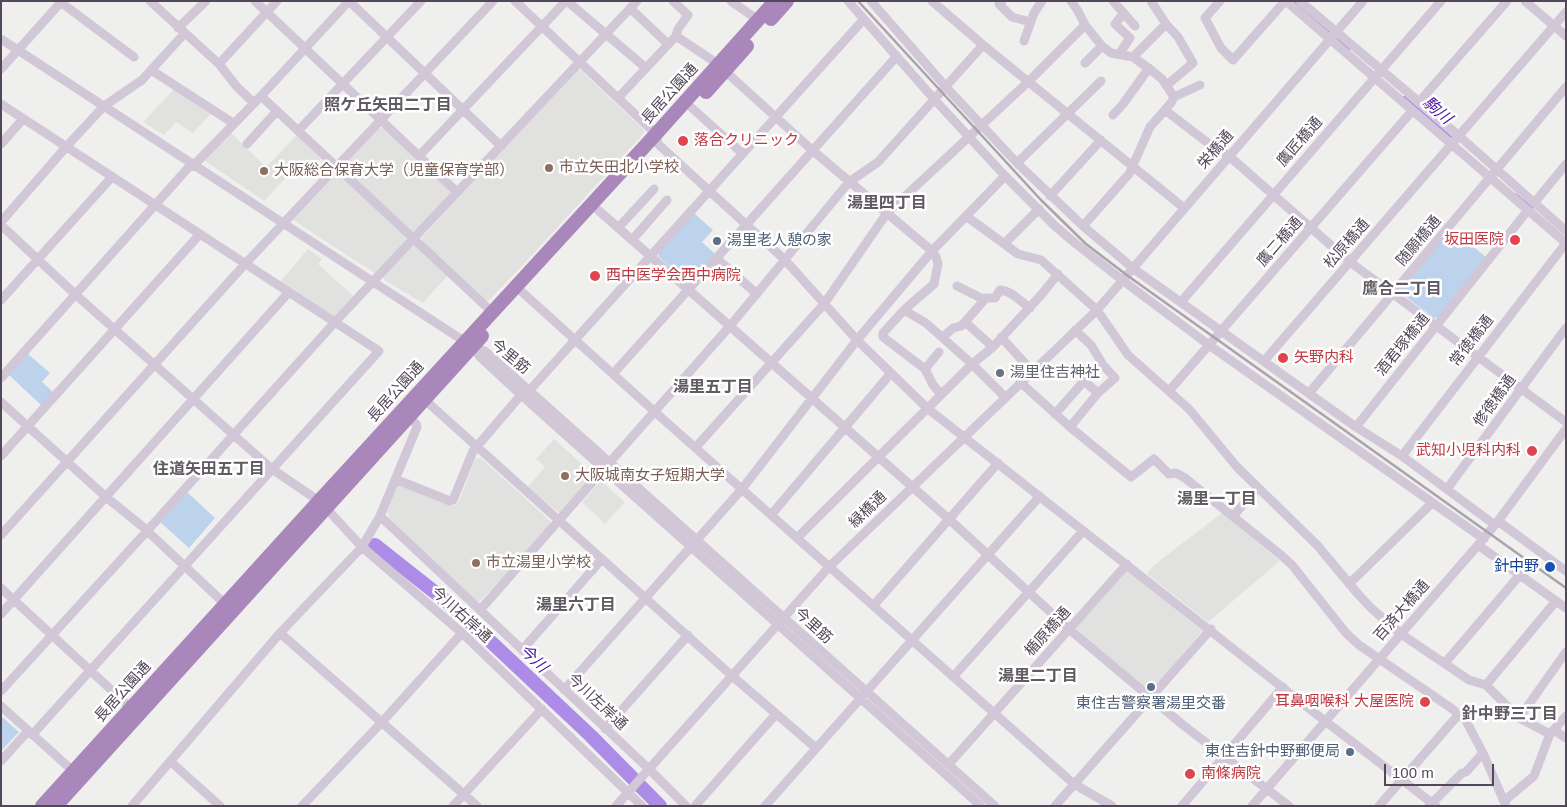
<!DOCTYPE html>
<html>
<head>
<meta charset="utf-8">
<style>
	body { margin:0 }
	#map { position:relative; width:1567px; height:807px; overflow:hidden; background:#eff0ed; font-family:Helvetica,sans-serif }
	canvas { display:block }
	.frame { position:absolute; inset:0; border:2px solid #53475a; pointer-events:none }
	.scale { position:absolute; left:1384px; top:764px; width:110px; height:22px; box-sizing:border-box; border:2px solid #53475a; border-top:0; padding-left:6px; font-size:15px; line-height:18px; white-space:nowrap; color:#53475a; -webkit-text-stroke:4px #fff; paint-order:stroke }
</style>
</head>
<body>
<div id="map">
<canvas width="1567" height="807"></canvas>
<div class="frame"></div>
<div class="scale">100 m</div>
</div>
<script>
const ctx = document.querySelector('canvas').getContext('2d');
ctx.lineJoin = 'round';
function fill(path, color) { ctx.fillStyle = color; ctx.fill(path, 'evenodd'); }
const toPath = rows => new Path2D(rows.map(r => 'M' + r).join(''));
function strokePath(path, color, width, dash) { ctx.strokeStyle = color; ctx.lineWidth = width; ctx.lineCap = dash ? 'butt' : 'round'; ctx.setLineDash(dash || []); ctx.stroke(path); }
function write(font, color, halo, rows, align = 'center') {
  ctx.font = font + ' Helvetica,"Noto Sans JP",sans-serif'; ctx.lineWidth = 5; ctx.setLineDash([]); ctx.textBaseline = 'middle'; ctx.strokeStyle = halo; ctx.fillStyle = color; for (const [text, x, y, turn = 0] of rows) {
    ctx.save(); ctx.translate(x, y); ctx.rotate((+turn || 0) * Math.PI / 180); ctx.textAlign = isNaN(turn) ? turn : align; if (halo) ctx.strokeText(text, 0, 0); ctx.fillText(text, 0, 0); ctx.restore();
  }
}
fill(toPath([
	[577,69,579,69,644,130,644,133,521,267,488,301,484,300,422,241,422,237],
	[174,89,212,112,193,133,176,122,164,135,143,122],
	[379,128,384,128,451,191,451,194,415,233,412,233,345,170,344,165],
	[230,132,266,167,297,135,322,158,306,174,296,167,264,201,204,160],
	[336,174,339,174,406,238,407,241,376,274,293,220],
	[412,245,415,245,447,276,423,303,384,280,383,276],
	[308,249,322,259,318,264,353,296,333,318,280,282],
	[554,439,592,473,593,479,562,513,558,512,528,487,545,467,536,459],
	[481,458,550,521,551,526,480,601,475,602,390,519,387,510,396,487,402,485,454,506,459,501,475,459],
	[602,482,625,502,605,524,582,502,599,483],
	[1222,513,1280,561,1208,622,1147,574,1154,565],
	[1126,571,1129,571,1202,631,1157,684,1152,680,1145,688,1077,629,1077,623]
]), '#e1e1df');
fill(toPath([
	[694,213,713,230,702,242,715,254,691,281,686,281,659,257,658,253],
	[1449,231,1454,231,1486,257,1438,317,1434,318,1402,294,1401,288,1422,265],
	[28,354,50,373,42,382,54,393,42,406,9,375],
	[187,492,215,518,189,548,160,522],
	[1,716,19,732,2,750,1,749]
]), '#bdd3ec');
strokePath(toPath([
	[1293,1,1349,49],
	[1404,97,1453,139],
	[1515,194,1532,208]
]), '#ad8ce7', 2.5);
strokePath(toPath([
	[375,545,456,609,591,736,660,806]
]), '#ad8ce7', 14);
strokePath(toPath([
	[59,1,134,57],
	[150,1,219,64,237,87,253,102],
	[255,1,457,192],
	[349,1,501,146],
	[515,1,656,134,658,144,785,260,857,340,927,408,1325,721,1436,806],
	[567,1,646,68],
	[673,1,688,15,678,29,676,36],
	[731,1,758,20],
	[848,1,934,99,1005,176,1055,226,1075,243,1122,280,1209,345,1484,539],
	[871,1,946,87,1017,163,1083,226,1134,269,1356,427,1402,456,1495,525],
	[932,1,983,45,1184,208],
	[1002,1,999,4,1012,17,1030,22],
	[1071,1,1078,11,1085,25,1102,46,1111,53,1133,57,1151,70,1162,79,1174,97],
	[1113,1,1135,26],
	[1151,1,1166,24,1178,37,1193,63,1167,85],
	[1220,1,1205,18,1221,48,1233,60,1285,1],
	[1286,1,1566,243],
	[1300,1,1458,135,1566,231],
	[1525,1,1566,36],
	[630,8,668,44],
	[178,28,206,1],
	[1,39,473,347,485,351,995,806],
	[1024,41,1034,13,1042,1],
	[1119,54,1130,38,1115,24,1123,14],
	[1133,57,1166,24],
	[1085,63,1102,46],
	[219,64,277,1],
	[1,69,62,1],
	[151,70,233,123],
	[725,71,812,150,932,251,936,257,938,264,934,284,904,310,883,333,883,337,925,369,933,385,941,394],
	[261,96,492,312],
	[618,98,676,36,718,64],
	[1419,102,1507,1],
	[1,104,379,351,32,735],
	[692,108,743,154],
	[1165,110,1204,140,1229,156,1350,262,1566,422],
	[1113,115,1123,104,1149,68],
	[298,131,421,1],
	[1,144,23,119],
	[247,144,277,111],
	[419,156,566,1],
	[1017,163,1101,81],
	[1050,196,1101,140],
	[1535,202,1566,164],
	[598,210,950,520,1069,629,1183,725,1289,806],
	[966,216,1018,254,1041,260,1097,310,1128,355,1189,409,1237,467,1317,545,1358,594,1371,608,1401,634,1469,680,1486,685,1519,718,1550,734],
	[1,222,66,147,104,106,142,80,184,34],
	[1,225,76,295,272,469,319,501],
	[1083,226,1129,174,1150,127,1171,103,1174,97,1200,85],
	[618,228,654,189],
	[632,240,667,200],
	[1004,244,1039,209],
	[716,258,757,294],
	[957,286,981,298,995,298,1000,290,1005,291,1012,294,1030,308],
	[522,292,655,412,1074,784,1112,806],
	[1,300,112,177],
	[1181,302,1441,1],
	[965,322,993,347,1041,295,1058,274],
	[943,337,953,328,961,326,965,322,986,298],
	[1001,337,1032,371],
	[473,347,480,357,521,395,981,806],
	[993,347,972,364,1005,397],
	[1264,361,1566,12],
	[925,369,939,352],
	[613,374,897,56],
	[1,378,188,168,194,165,261,96,349,1],
	[1020,382,1070,427,1131,477,1154,459,1169,474,1176,473,1185,478,1281,555,1292,565,1346,633,1359,645,1451,708,1465,719,1483,753,1506,806],
	[529,391,864,19],
	[1169,391,1412,111],
	[1310,392,1566,87],
	[425,400,731,675,816,748],
	[1,402,106,497,143,527,225,604],
	[1055,414,1084,381,1098,393],
	[1070,427,1098,393,1115,378,1103,365,1091,345,1075,330],
	[1356,427,1528,210],
	[696,447,824,304,887,213,1028,82,1085,25],
	[1,456,200,234],
	[1402,456,1566,243],
	[610,462,730,326,849,182,878,162,983,45],
	[395,479,450,501,453,500,473,451,521,395],
	[1447,489,1566,328],
	[326,508,362,547,462,633,642,806],
	[771,515,891,373],
	[380,516,649,769,686,806],
	[1233,516,1258,488],
	[1498,521,1566,571],
	[1,535,245,264,493,1],
	[797,538,972,364,926,323,904,310],
	[1478,545,1566,608],
	[1349,584,1432,503],
	[1,588,133,710],
	[874,605,998,463],
	[480,610,603,470],
	[1,614,289,292],
	[280,633,477,806],
	[522,650,602,559],
	[1445,663,1519,576],
	[953,677,1083,531],
	[1486,685,1556,601],
	[564,690,742,489,857,340,932,251,1005,176],
	[1,691,147,531,335,322,637,1],
	[1,706,73,771],
	[1519,718,1566,652],
	[605,729,688,635],
	[1555,731,1566,738],
	[1,761,28,731],
	[170,761,220,806],
	[949,764,1127,564],
	[1504,801,1534,776,1550,734,1566,716],
	[132,806,280,633,362,547,380,516,417,427,416,424,409,417],
	[302,806,382,722,462,633],
	[453,806,542,709],
	[616,806,829,567,1097,310,1363,1],
	[695,806,776,714],
	[765,806,1040,496],
	[1055,806,1211,629],
	[1182,806,1283,687],
	[1252,806,1478,545,1498,521,1566,429],
	[1379,806,1459,714],
	[1429,806,1462,773,1466,772,1483,753]
]), '#d1c7d7', 9);
strokePath(toPath([
	[771,19,787,1],
	[706,92,747,46],
	[42,806,319,501,656,134,775,1],
	[56,806,482,336]
]), '#a987ba', 14);
strokePath(toPath([
	[858,1,1041,200,1086,244,1128,276,1566,588]
]), '#aaa3ac', 2.5);
for (const [x, y, r, color] of [
	[683,141,6,"#e0444e"],
	[549,168,5,"#8d6e63"],
	[264,171,5,"#8d6e63"],
	[1515,240,6,"#e0444e"],
	[717,241,5,"#5c6f8a"],
	[595,276,6,"#e0444e"],
	[1283,358,6,"#e0444e"],
	[1000,373,5,"#6b7280"],
	[1532,451,6,"#e0444e"],
	[565,476,5,"#8d6e63"],
	[476,563,5,"#8d6e63"],
	[1550,567,6,"#1a4fb4"],
	[1151,687,5,"#5c6f8a"],
	[1425,702,6,"#e0444e"],
	[1350,752,5,"#5c6f8a"],
	[1190,774,6,"#e0444e"]
]) { const dot = new Path2D(); dot.arc(x, y, r, 0, 2 * Math.PI); ctx.fillStyle = color; ctx.fill(dot); strokePath(dot, '#fff', 2); }
write('15px', '#53475a', '#fff', [
	["長居公園通",670,94,-48],
	["鷹匠橋通",1300,142,-49],
	["栄橋通",1216,150,-49],
	["随願橋通",1419,241,-50],
	["鷹二橋通",1280,242,-49],
	["松原橋通",1347,244,-49],
	["常徳橋通",1472,341,-52],
	["酒君塚橋通",1403,345,-51],
	["今里筋",510,357,39],
	["長居公園通",396,392,-48],
	["修徳橋通",1495,401,-54],
	["緑橋通",868,510,-44],
	["百済大橋通",1402,611,-49],
	["今川右岸通",461,615,42],
	["今里筋",813,626,42],
	["楯原橋通",1048,632,-48],
	["長居公園通",123,692,-48],
	["今川左岸通",597,702,43]
]);
write('15px', '#be3a42', '#fff', [
	["落合クリニック",694,141],
	["坂田医院",1504,240,"right"],
	["西中医学会西中病院",606,276],
	["矢野内科",1294,358],
	["武知小児科内科",1521,451,"right"],
	["耳鼻咽喉科 大屋医院",1414,702,"right"],
	["南條病院",1201,774]
], 'left');
write('15px', '#785e54', '#fff', [
	["市立矢田北小学校",559,168],
	["大阪総合保育大学（児童保育学部）",274,171],
	["大阪城南女子短期大学",575,476],
	["市立湯里小学校",486,563]
], 'left');
write('15px', '#4e5e75', '#fff', [
	["湯里老人憩の家",727,241],
	["東住吉警察署湯里交番",1151,704,"center"],
	["東住吉針中野郵便局",1340,752,"right"]
], 'left');
write('15px', '#5b616d', '#fff', [
	["湯里住吉神社",1010,373]
], 'left');
write('15px', '#164399', '#fff', [
	["針中野",1539,567]
], 'right');
write('bold 16px', '#605a62', '#fff', [
	["照ケ丘矢田二丁目",388,106],
	["湯里四丁目",887,204],
	["鷹合二丁目",1402,290],
	["湯里五丁目",713,388],
	["住道矢田五丁目",209,470],
	["湯里一丁目",1217,500],
	["湯里六丁目",576,606],
	["湯里二丁目",1038,677],
	["針中野三丁目",1510,715]
]);
write('italic 16px', '#4713a0', '#fff', [
	["駒川",1437,111,41],
	["今川",533,659,44]
]);
</script>
</body>
</html>
